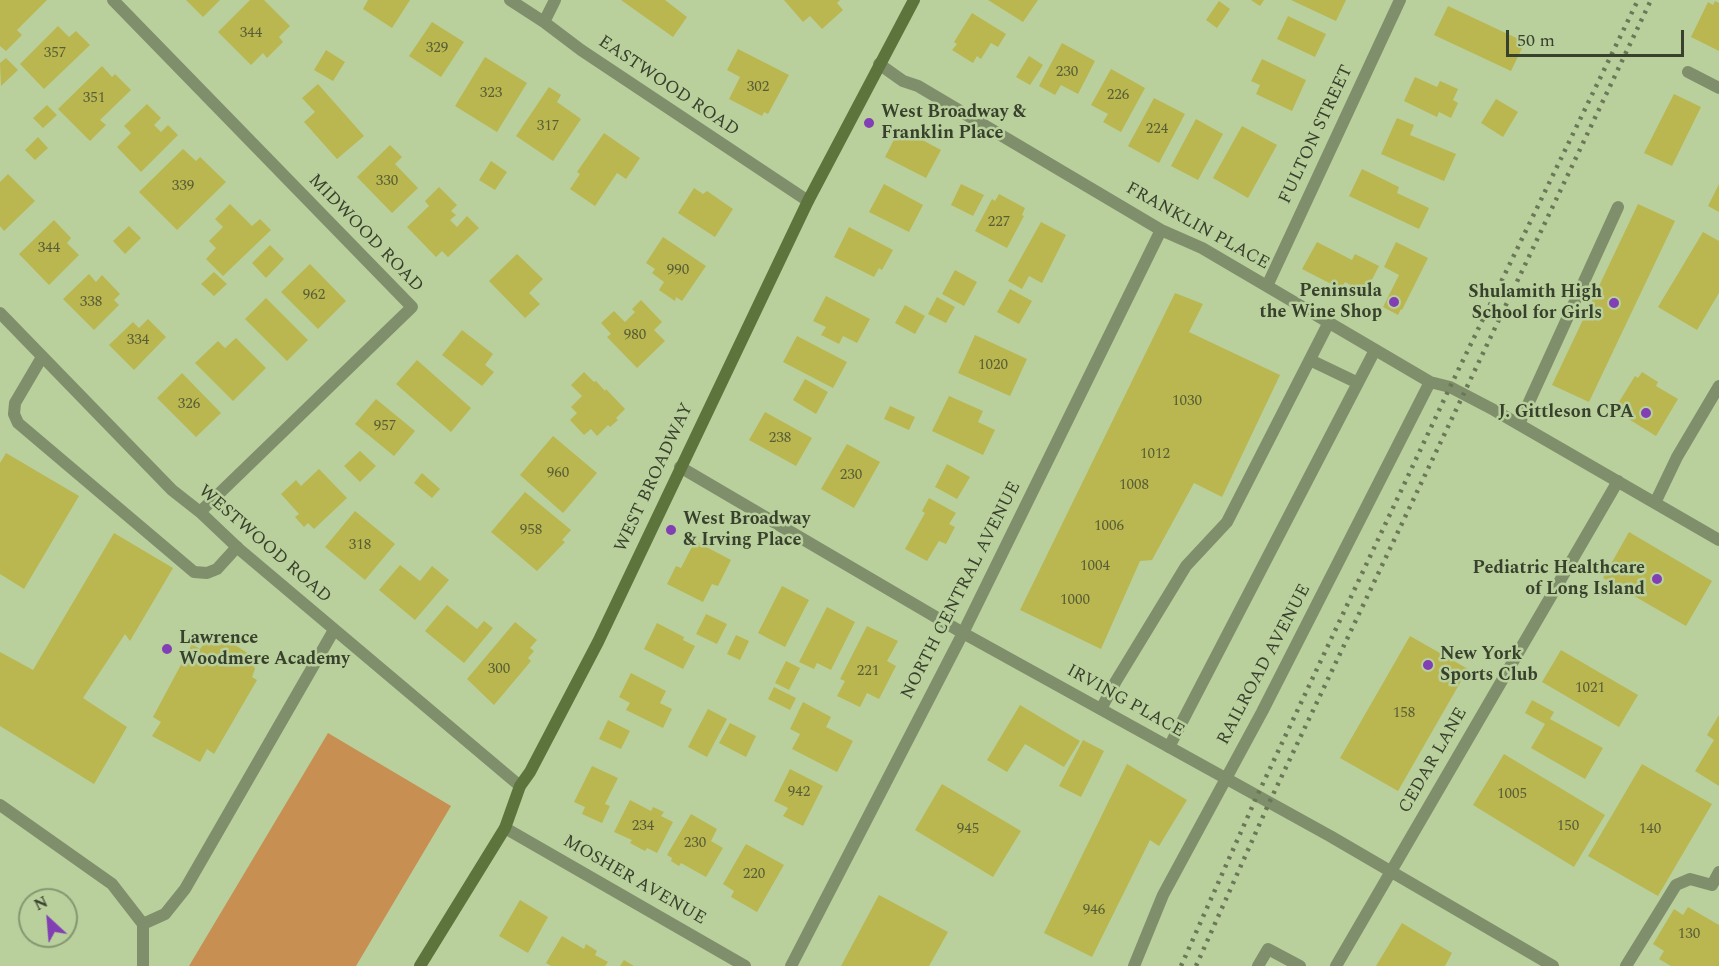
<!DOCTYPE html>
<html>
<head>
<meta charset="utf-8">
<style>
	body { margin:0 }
	#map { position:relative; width:1719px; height:966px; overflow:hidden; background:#b9d09d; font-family:Spectral,serif }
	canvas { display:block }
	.north { position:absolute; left:18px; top:888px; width:60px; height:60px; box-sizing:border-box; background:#b9d09d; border:2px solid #859770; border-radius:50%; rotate:334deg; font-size:16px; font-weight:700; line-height:24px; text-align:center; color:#38412c }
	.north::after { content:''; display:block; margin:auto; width:21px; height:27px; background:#813fb3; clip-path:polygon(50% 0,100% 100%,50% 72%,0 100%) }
	.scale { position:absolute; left:1506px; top:30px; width:178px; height:27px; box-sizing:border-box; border:3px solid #38412c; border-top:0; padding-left:8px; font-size:18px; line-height:21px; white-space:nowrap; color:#38412c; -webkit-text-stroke:4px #b9d09d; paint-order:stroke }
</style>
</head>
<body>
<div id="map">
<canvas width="1719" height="966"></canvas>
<div class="north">N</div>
<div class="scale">50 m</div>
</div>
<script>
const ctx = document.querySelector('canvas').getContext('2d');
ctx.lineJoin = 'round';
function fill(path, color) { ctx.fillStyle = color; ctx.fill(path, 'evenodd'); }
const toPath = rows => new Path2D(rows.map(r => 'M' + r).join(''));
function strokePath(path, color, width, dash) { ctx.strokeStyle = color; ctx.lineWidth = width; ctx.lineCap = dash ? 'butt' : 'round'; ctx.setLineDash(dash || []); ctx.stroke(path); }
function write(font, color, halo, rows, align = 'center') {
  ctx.font = font + ' Spectral,serif'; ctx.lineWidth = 5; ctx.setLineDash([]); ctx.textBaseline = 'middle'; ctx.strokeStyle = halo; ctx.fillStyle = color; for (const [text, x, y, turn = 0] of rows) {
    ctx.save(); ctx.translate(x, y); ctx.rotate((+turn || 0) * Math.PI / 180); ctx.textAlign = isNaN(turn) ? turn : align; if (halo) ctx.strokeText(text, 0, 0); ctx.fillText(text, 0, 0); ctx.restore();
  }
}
fill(toPath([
	[328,733,451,806,356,966,189,966]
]), '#c78f51');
fill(toPath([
	[0,0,47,0,17,30,22,35,6,51,0,46],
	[186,0,220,0,203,17],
	[250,0,264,0,290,26,279,37,283,42,267,58,263,53,251,65,218,32],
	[368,0,410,0,392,28,363,9],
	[621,0,665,0,687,17,673,37],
	[784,0,840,0,837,3,843,10,822,29,810,16,803,22],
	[988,0,1038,0,1023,22],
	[1251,0,1264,0,1260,6],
	[1291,0,1346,0,1336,21],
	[1219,1,1230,9,1217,28,1206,20],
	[1715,1,1719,3,1719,51,1691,37,1708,2,1713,5],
	[1448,6,1525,42,1511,71,1434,35],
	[972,13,1006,34,998,47,991,43,981,59,977,56,973,63,952,50,957,44,954,42],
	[1288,16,1326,34,1315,57,1277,39],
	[432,22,464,42,441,77,409,56],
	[58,26,69,37,76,31,90,45,44,89,20,64],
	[1062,43,1095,61,1078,94,1061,85,1055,95,1039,86],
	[738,49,789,75,768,114,764,112,762,116,729,99,740,77,727,70],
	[326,50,345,62,333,81,314,70],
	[1029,56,1043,65,1030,85,1016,77],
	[485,57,527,83,497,132,455,106],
	[6,58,18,70,1,86,0,63],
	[1262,59,1306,80,1292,111,1256,94,1260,85,1251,81],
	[102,66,112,77,115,74,131,90,100,120,106,125,90,141,58,109],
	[1111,69,1145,88,1121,132,1103,122,1108,114,1091,105],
	[1415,77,1437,87,1440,81,1458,89,1453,100,1458,103,1451,118,1439,112,1437,117,1404,101],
	[318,84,364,136,337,159,304,122,315,112,302,98],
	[549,87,561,95,557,102,581,119,553,161,516,136],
	[1674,94,1701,107,1672,166,1644,153],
	[1154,98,1185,114,1159,163,1128,146],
	[1496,99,1518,112,1503,137,1481,123],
	[147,104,161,118,154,125,161,132,168,125,178,135,141,172,117,147,131,133,124,126],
	[47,105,57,115,43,128,33,118],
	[1397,118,1414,125,1410,135,1456,154,1444,181,1381,154],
	[1196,119,1223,134,1198,180,1171,166],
	[1242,126,1277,145,1248,198,1213,178],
	[900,128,941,150,926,178,885,157],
	[604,133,640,158,626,179,617,173,595,206,570,189,580,174,577,172],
	[38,137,48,148,35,160,25,150],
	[390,145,402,157,395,164,418,188,392,213,357,177],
	[183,149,196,161,200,157,226,182,177,230,139,192],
	[491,161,507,172,495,190,479,180],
	[1362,169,1399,187,1397,193,1429,208,1419,229,1349,196],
	[8,174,35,201,4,231,0,226,0,182],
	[884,184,923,205,909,232,869,212],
	[961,184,984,195,973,216,951,205],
	[1719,184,1719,212,1708,206],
	[439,187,457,205,451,211,456,215,450,220,457,227,467,216,479,228,448,257,442,251,436,257,407,227,429,206,425,201],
	[694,188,703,194,707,191,733,209,715,237,678,213],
	[999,194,1025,208,1022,215,1024,216,1007,248,975,231,992,199,995,201],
	[230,204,252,226,260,219,271,230,223,276,206,259,216,248,209,241,223,227,215,219],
	[1638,204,1675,221,1589,402,1552,385],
	[54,220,71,238,67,243,79,255,49,285,19,254],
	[1041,222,1066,235,1042,283,1029,276,1022,289,1008,281],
	[129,226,141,238,125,254,113,241],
	[849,227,893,250,882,270,879,268,874,277,834,257],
	[1703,232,1719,241,1719,293,1697,330,1658,307],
	[663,237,706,266,682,301,676,297,675,301,659,290,664,282,652,273,655,269,646,263],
	[1317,242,1352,260,1355,254,1379,266,1365,293,1345,282,1341,289,1302,269],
	[1396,242,1428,258,1402,310,1401,309,1398,315,1383,307,1399,275,1384,267],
	[270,245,284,259,266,278,252,263],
	[517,254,543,279,529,293,540,304,525,318,489,281],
	[310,264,346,301,318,329,281,292],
	[955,270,977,282,964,306,942,294],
	[214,272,227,284,214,296,201,284],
	[89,274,96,282,102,275,120,294,114,300,119,305,94,330,63,299],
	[1010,289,1032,301,1019,324,997,312],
	[1175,293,1203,304,1189,332,1280,375,1222,497,1194,483,1152,560,1140,561,1101,649,1020,610],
	[826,296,870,319,857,343,843,336,839,344,821,335,826,327,813,321],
	[937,297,955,307,946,323,928,314],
	[266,298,308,340,287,361,245,319],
	[641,300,662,322,654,330,665,341,637,368,607,337,611,334,601,323,614,311,625,322,635,312,632,309],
	[905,305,925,316,915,334,895,323],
	[148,319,166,337,134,370,109,345,133,322,139,328],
	[462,330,493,354,485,365,494,372,482,386,442,355],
	[975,335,1027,359,1010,396,958,373],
	[797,336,847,362,833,388,783,362],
	[236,338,266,368,233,401,195,363,218,341,225,348],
	[417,360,471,408,451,432,396,384],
	[584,372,594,382,596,381,605,391,606,389,625,409,616,418,618,420,610,427,608,425,597,436,591,429,584,435,570,420,577,413,571,407,582,396,571,385],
	[1642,372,1658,382,1656,386,1678,399,1656,436,1614,410,1635,376,1638,378],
	[182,373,221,413,196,437,157,398],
	[805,379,828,392,816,414,793,400],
	[949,396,983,411,978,422,995,430,983,455,932,431],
	[376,399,415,431,394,456,355,424],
	[890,406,915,417,909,430,884,419],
	[765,412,812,438,796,466,749,440],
	[553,436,597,473,563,513,520,475],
	[847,444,880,462,854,508,821,489],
	[360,451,376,466,360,482,344,466],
	[6,453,79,496,24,589,0,574,0,463],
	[947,464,970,477,957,499,935,487],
	[319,469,347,498,314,529,308,523,304,527,295,517,299,514,281,494,296,480,301,486],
	[422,473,440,489,432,498,414,483],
	[525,492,571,530,562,540,565,542,537,571,491,532],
	[929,498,956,513,949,524,955,527,946,544,939,541,927,561,905,549,925,513,922,511],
	[355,511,395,544,365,580,325,547],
	[1629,532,1712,581,1686,626,1603,578],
	[114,533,173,568,130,641,125,634,83,698,127,727,94,784,0,726,0,652,33,670],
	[695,541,731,560,718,586,712,584,703,602,667,584,676,566,681,568],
	[400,565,420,581,432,566,449,580,415,620,379,590],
	[782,586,809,600,785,647,758,633],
	[447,605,477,629,484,621,493,628,464,663,425,631],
	[827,607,855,622,831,670,817,663,814,669,799,662],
	[706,614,727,624,717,644,696,634],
	[515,622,537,640,530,648,534,651,528,658,531,661,494,705,467,679],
	[657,623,684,637,683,640,695,646,683,669,644,649],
	[867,626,898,641,887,661,896,666,879,699,867,693,860,707,837,696,845,681,840,679],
	[218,634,249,654,255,669,252,677,257,680,214,754,207,749,200,762,152,736,161,722,153,717,192,644,200,649,207,640],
	[736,635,749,641,740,660,727,654],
	[1410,636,1468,669,1398,791,1340,758],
	[1561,650,1638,695,1619,727,1542,682],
	[786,661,800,668,789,690,775,683],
	[631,673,666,691,660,703,672,709,663,728,626,710,630,703,619,697],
	[774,687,796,698,790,710,768,699],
	[1532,700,1554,712,1550,719,1603,748,1585,779,1531,748,1545,724,1525,713],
	[803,702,831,717,826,727,853,741,837,772,792,749,800,734,790,729],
	[1020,705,1080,741,1064,767,1025,744,1007,772,987,760],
	[708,709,727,719,707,757,688,747],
	[1719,715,1719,786,1695,771,1714,740,1707,735],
	[608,720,630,731,621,749,599,739],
	[730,723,756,736,746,757,719,743],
	[1083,740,1104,751,1081,797,1059,786],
	[1504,754,1605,815,1574,867,1473,805],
	[1127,764,1187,800,1159,846,1150,840,1092,957,1044,933],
	[1642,764,1712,804,1658,896,1588,856],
	[592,766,618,778,605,804,610,806,602,823,582,814,585,807,574,802],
	[790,769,823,786,803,826,783,816,788,808,774,801],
	[942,784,1021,831,993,877,915,830],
	[630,800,651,811,653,807,664,812,661,816,673,822,657,853,647,848,645,851,630,843,632,840,614,832],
	[691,814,717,829,711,841,723,848,706,877,681,863,679,866,671,861,672,858,667,855],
	[746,844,784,865,757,912,731,897,734,891,723,884],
	[879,895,948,932,929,966,841,966],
	[520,900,548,917,528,953,499,936],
	[1688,907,1719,925,1719,966,1671,966,1659,959,1664,951,1653,944,1674,909,1683,915],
	[1402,923,1452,953,1445,966,1376,966],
	[562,936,584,949,586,944,597,951,595,955,608,962,605,966,551,966,546,963],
	[624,960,634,966,620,966]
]), '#bab650');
strokePath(toPath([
	[42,357,15,403,14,414,18,423,194,572,207,573,217,569,237,547],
	[1310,360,1358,383],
	[1519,424,1618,207],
	[1101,709,1116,681,1186,566,1227,522,1329,322],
	[1169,747,1375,350],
	[0,805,112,884,143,924,143,966],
	[143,924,165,914,185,889,334,630],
	[1258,966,1268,949,1300,966],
	[1626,966,1676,885,1690,879,1712,885,1719,872]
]), '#7f8f6b', 12);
strokePath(toPath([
	[113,0,412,307,200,512],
	[510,0,544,22,581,50,808,201],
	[544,22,555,0],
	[879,64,903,81,918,86,1161,230,1202,248,1430,382,1450,387,1494,410,1719,540],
	[1688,72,1719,88],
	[1267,286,1400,0],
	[0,313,172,490,200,512,239,549,520,786],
	[680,467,963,633,1330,836,1553,966],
	[1655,503,1677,457,1719,386],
	[505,828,745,966],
	[791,966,963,633,1161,230],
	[1134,966,1163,895,1262,712,1430,382],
	[1336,966,1618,481]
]), '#7f8f6b', 12);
strokePath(toPath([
	[420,966,505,828,520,786,530,772,598,642,808,201,914,0]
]), '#5d743c', 12);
strokePath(toPath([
	[1181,966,1257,796,1450,387,1638,0],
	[1196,966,1269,803,1651,0]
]), '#6a7858', 4.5, [3, 6]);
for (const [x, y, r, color] of [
	[869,123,6,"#813fb3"],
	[1394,302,6,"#813fb3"],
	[1614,303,6,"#813fb3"],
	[1646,413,6,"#813fb3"],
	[671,530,6,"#813fb3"],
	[1657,579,6,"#813fb3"],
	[167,649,6,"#813fb3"],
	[1428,665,6,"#813fb3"]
]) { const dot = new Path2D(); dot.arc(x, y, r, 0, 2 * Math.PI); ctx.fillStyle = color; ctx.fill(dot); strokePath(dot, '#b9d09d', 2); }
write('15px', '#585e35', null, [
	["344",251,34],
	["329",437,49],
	["357",55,54],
	["230",1067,73],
	["302",758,88],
	["323",491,94],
	["226",1118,96],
	["351",94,99],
	["317",548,127],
	["224",1157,130],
	["330",387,182],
	["339",183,187],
	["227",999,223],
	["344",49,249],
	["990",678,271],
	["962",314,296],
	["338",91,303],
	["980",635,336],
	["334",138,341],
	["1020",993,366],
	["1030",1187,402],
	["326",189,405],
	["957",385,427],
	["238",780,439],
	["1012",1155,455],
	["960",558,474],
	["230",851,476],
	["1008",1134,486],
	["1006",1109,527],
	["958",531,531],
	["318",360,546],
	["1004",1095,567],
	["1000",1075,601],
	["300",499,670],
	["221",868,672],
	["1021",1590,689],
	["158",1404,714],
	["942",799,793],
	["1005",1512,795],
	["234",643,827],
	["150",1568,827],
	["945",968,830],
	["140",1650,830],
	["230",695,844],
	["220",754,875],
	["946",1094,911],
	["130",1689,935]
]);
write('18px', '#38412c', '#b9d09d', [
	["EASTWOOD ROAD",668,87,34],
	["FULTON STREET",1317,135,-65],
	["FRANKLIN PLACE",1197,227,29],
	["MIDWOOD ROAD",365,234,46],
	["WEST BROADWAY",655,478,-65],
	["WESTWOOD ROAD",264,545,41],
	["NORTH CENTRAL AVENUE",962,591,-63],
	["RAILROAD AVENUE",1265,665,-62],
	["IRVING PLACE",1125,702,29],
	["CEDAR LANE",1434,761,-60],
	["MOSHER AVENUE",634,881,30]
]);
write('bold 18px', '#38412c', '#b9d09d', [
	["West Broadway &",881,113],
	["Franklin Place",881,134],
	["Peninsula",1382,292,"right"],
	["the Wine Shop",1382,313,"right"],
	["Shulamith High",1602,293,"right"],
	["School for Girls",1602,314,"right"],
	["J. Gittleson CPA",1634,413,"right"],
	["West Broadway",683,520],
	["& Irving Place",683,541],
	["Pediatric Healthcare",1645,569,"right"],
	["of Long Island",1645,590,"right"],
	["Lawrence",179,639],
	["Woodmere Academy",179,660],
	["New York",1440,655],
	["Sports Club",1440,676]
], 'left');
</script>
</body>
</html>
